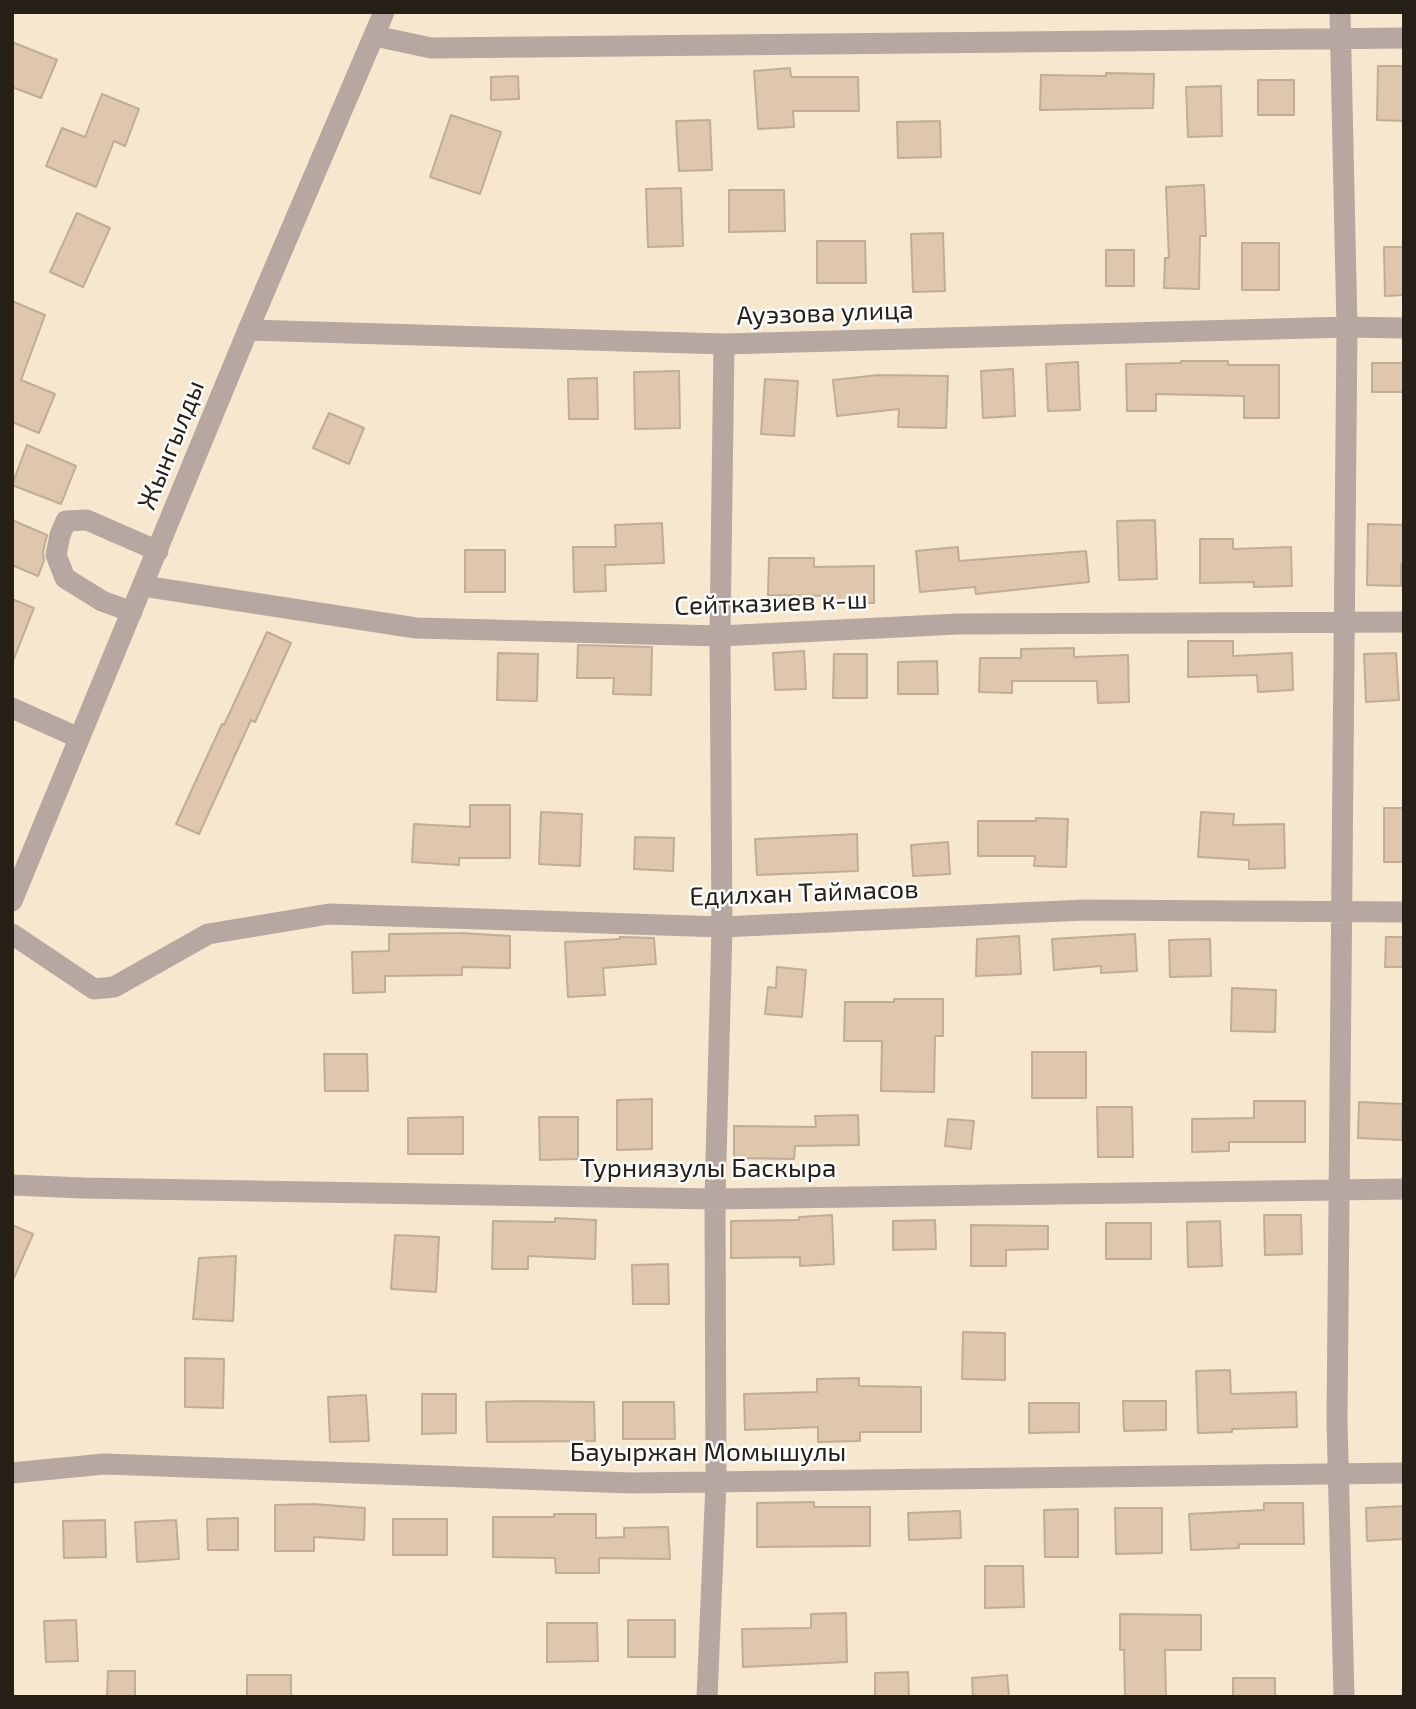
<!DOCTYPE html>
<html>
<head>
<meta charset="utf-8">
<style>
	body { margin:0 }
	#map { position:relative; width:1416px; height:1709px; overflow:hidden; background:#f6e7ce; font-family:"Exo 2",sans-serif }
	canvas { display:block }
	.frame { position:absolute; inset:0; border:14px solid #262017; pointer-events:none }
</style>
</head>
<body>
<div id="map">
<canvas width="1416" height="1709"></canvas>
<div class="frame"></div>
</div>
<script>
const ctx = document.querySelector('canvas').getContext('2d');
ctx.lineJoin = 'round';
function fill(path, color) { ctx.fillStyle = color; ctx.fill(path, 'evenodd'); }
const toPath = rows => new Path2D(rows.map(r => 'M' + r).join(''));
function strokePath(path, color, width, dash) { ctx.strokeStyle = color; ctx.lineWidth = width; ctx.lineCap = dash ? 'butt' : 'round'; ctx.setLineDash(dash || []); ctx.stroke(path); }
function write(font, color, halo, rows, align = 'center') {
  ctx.font = font + ' "Exo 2",sans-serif'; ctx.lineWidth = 5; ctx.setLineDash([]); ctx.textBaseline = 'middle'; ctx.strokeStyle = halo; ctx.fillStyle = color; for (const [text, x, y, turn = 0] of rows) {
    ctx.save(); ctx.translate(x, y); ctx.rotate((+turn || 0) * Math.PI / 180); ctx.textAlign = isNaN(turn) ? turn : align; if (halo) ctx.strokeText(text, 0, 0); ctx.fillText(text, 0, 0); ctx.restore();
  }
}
const building = toPath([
	[12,42,57,60,41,98,12,87,12,42],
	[1378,66,1404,66,1404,121,1377,120,1378,66],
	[790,68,791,77,858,77,859,111,793,111,794,127,758,129,754,71,790,68],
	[1106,73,1154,74,1153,108,1040,110,1041,75,1106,76,1106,73],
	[518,76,519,99,491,100,491,77,518,76],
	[1258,80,1294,80,1294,115,1258,115,1258,80],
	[1221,86,1222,136,1188,137,1186,87,1221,86],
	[102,94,139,109,125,146,114,141,96,187,46,166,62,128,85,137,102,94],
	[451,115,501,132,480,194,430,177,451,115],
	[710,120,712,170,679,171,676,121,710,120],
	[940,121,941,157,898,158,897,122,940,121],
	[1204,185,1206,236,1200,236,1199,289,1164,288,1165,258,1169,258,1166,187,1204,185],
	[681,188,683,246,648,247,646,189,681,188],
	[729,190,784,190,785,231,729,232,729,190],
	[77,213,110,228,83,287,50,272,77,213],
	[943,233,945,291,913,292,911,234,943,233],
	[817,241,865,241,866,283,817,283,817,241],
	[1242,243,1279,243,1279,290,1242,290,1242,243],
	[1384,247,1404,247,1404,295,1385,296,1384,247],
	[1106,250,1134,250,1134,286,1106,286,1106,250],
	[12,301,45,315,21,380,55,394,39,433,12,422,12,301],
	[1181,361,1228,361,1228,365,1279,365,1279,418,1244,418,1244,396,1156,394,1156,411,1127,411,1126,364,1181,363,1181,361],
	[1078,362,1080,410,1048,411,1046,364,1078,362],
	[1372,363,1404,363,1404,392,1372,392,1372,363],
	[1013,369,1015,416,983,418,981,371,1013,369],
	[679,371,680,428,635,429,634,372,679,371],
	[879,375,948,376,946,428,898,427,899,409,837,416,833,380,879,375],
	[597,378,598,419,569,419,568,379,597,378],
	[765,379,798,381,794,436,761,434,765,379],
	[329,413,364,428,349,464,313,448,329,413],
	[27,445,76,466,61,504,12,485,27,445],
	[12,520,47,535,43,552,44,561,38,576,12,565,12,520],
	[1155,520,1157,579,1119,580,1117,521,1155,520],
	[662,523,664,563,605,565,606,591,574,592,573,547,616,547,615,525,662,523],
	[1368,524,1404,525,1404,564,1401,564,1401,586,1367,585,1368,524],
	[1200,539,1233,539,1233,549,1291,547,1292,586,1254,587,1254,582,1200,583,1200,539],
	[958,547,959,561,1086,551,1089,582,976,594,975,587,920,592,916,551,958,547],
	[465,550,505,550,505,592,465,592,465,550],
	[769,558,814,558,814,567,874,566,874,603,834,603,834,596,768,595,769,558],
	[12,599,34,608,13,661,12,661,12,599],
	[267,632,291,643,255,722,251,720,199,834,176,824,222,724,224,725,267,632],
	[1188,641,1233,641,1233,656,1292,653,1293,690,1258,692,1257,675,1188,677,1188,641],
	[578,645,652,647,651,695,613,694,614,678,577,678,578,645],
	[1074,648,1074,657,1128,655,1129,702,1098,703,1097,681,1012,681,1012,693,979,692,980,658,1021,658,1021,649,1074,648],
	[804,651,806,689,775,690,773,653,804,651],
	[498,653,538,654,537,701,497,700,498,653],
	[1396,653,1399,700,1366,702,1364,654,1396,653],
	[834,654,867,654,867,698,833,698,834,654],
	[937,661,938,694,898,694,898,662,937,661],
	[470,805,510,805,510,858,459,858,459,865,412,862,414,824,470,827,470,805],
	[1384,808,1404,808,1404,862,1384,862,1384,808],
	[541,812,582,814,580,866,539,864,541,812],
	[1201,812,1234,814,1233,825,1284,824,1285,868,1249,869,1249,860,1198,857,1201,812],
	[1036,818,1068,819,1066,867,1034,866,1035,856,978,856,978,821,1036,821,1036,818],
	[857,834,858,871,757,875,755,839,857,834],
	[635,837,674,838,673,871,634,869,635,837],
	[948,842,950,874,913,876,911,845,948,842],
	[461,933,510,936,510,968,462,967,462,975,385,976,385,992,353,993,352,952,389,951,389,934,461,933],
	[1135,934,1137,971,1101,973,1101,966,1054,970,1052,939,1135,934],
	[1019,936,1021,974,976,976,977,939,1019,936],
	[620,937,654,938,656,964,603,968,605,995,568,997,565,942,620,939,620,937],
	[1386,937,1404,937,1404,967,1385,967,1386,937],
	[1210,939,1211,976,1170,977,1169,940,1210,939],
	[777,967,806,970,802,1017,765,1014,768,987,776,988,777,967],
	[1232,988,1276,990,1275,1032,1231,1031,1232,988],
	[894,999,943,999,943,1036,935,1036,934,1092,881,1091,882,1041,844,1041,845,1002,894,1002,894,999],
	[1032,1052,1086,1052,1086,1098,1032,1098,1032,1052],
	[324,1054,367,1054,368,1091,325,1091,324,1054],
	[652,1099,652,1149,617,1150,617,1100,652,1099],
	[1254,1101,1305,1101,1305,1142,1229,1142,1229,1151,1192,1152,1192,1119,1254,1118,1254,1101],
	[1359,1102,1403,1104,1402,1140,1358,1138,1359,1102],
	[1097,1107,1132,1107,1133,1157,1098,1157,1097,1107],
	[858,1115,859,1145,795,1146,794,1159,734,1158,734,1126,816,1127,815,1116,858,1115],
	[463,1117,463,1154,408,1154,408,1118,463,1117],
	[539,1117,578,1117,578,1159,540,1160,539,1117],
	[948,1119,974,1121,971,1149,945,1146,948,1119],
	[832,1215,834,1264,800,1266,800,1257,731,1258,731,1221,799,1220,799,1217,832,1215],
	[1264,1215,1301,1215,1302,1254,1265,1255,1264,1215],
	[555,1218,596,1220,595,1259,528,1256,528,1269,492,1269,493,1221,555,1222,555,1218],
	[935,1220,936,1249,893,1250,893,1221,935,1220],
	[1220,1221,1222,1266,1188,1267,1187,1222,1220,1221],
	[1106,1223,1151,1223,1151,1259,1106,1259,1106,1223],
	[12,1225,33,1234,12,1282,12,1225],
	[971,1225,1048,1226,1048,1249,1006,1250,1006,1266,971,1266,971,1225],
	[395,1235,439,1237,436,1292,391,1289,395,1235],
	[236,1256,233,1321,193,1319,199,1258,236,1256],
	[668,1264,669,1304,633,1304,632,1265,668,1264],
	[963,1332,1005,1333,1005,1380,962,1379,963,1332],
	[185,1358,224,1359,223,1408,185,1407,185,1358],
	[1230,1370,1231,1394,1296,1392,1297,1427,1232,1429,1232,1432,1198,1433,1196,1371,1230,1370],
	[859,1378,859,1386,921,1387,921,1432,860,1432,860,1441,818,1442,818,1427,745,1430,744,1394,817,1392,817,1379,859,1378],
	[422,1394,456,1394,456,1433,422,1434,422,1394],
	[366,1395,369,1441,330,1442,328,1397,366,1395],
	[523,1401,594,1402,595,1441,487,1442,486,1402,523,1401],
	[1123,1401,1166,1401,1166,1430,1124,1431,1123,1401],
	[623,1402,674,1402,675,1439,623,1439,623,1402],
	[1029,1403,1079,1403,1079,1432,1029,1433,1029,1403],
	[814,1502,814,1507,870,1507,870,1546,757,1547,757,1503,814,1502],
	[1264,1503,1303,1503,1304,1544,1239,1544,1239,1548,1191,1550,1189,1514,1264,1510,1264,1503],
	[313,1504,365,1508,364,1540,314,1537,314,1551,275,1551,275,1505,313,1504],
	[1404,1506,1404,1539,1367,1541,1366,1508,1404,1506],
	[1115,1508,1162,1508,1162,1553,1116,1554,1115,1508],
	[1078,1509,1078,1557,1045,1557,1044,1510,1078,1509],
	[960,1511,961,1538,909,1540,908,1513,960,1511],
	[554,1514,596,1514,596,1538,624,1537,624,1528,668,1527,670,1559,599,1558,599,1573,556,1573,555,1558,493,1557,493,1517,554,1517,554,1514],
	[238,1518,238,1550,208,1550,207,1519,238,1518],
	[393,1519,447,1519,447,1555,393,1555,393,1519],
	[105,1520,106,1557,64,1558,63,1521,105,1520],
	[176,1520,179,1559,137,1562,135,1522,176,1520],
	[985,1566,1023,1566,1024,1607,985,1608,985,1566],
	[846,1613,847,1662,743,1667,742,1629,811,1628,811,1614,846,1613],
	[1120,1614,1201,1615,1201,1650,1165,1650,1166,1697,1125,1697,1124,1650,1120,1650,1120,1614],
	[76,1620,78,1661,46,1662,44,1621,76,1620],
	[628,1620,675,1620,675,1657,628,1657,628,1620],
	[547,1623,597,1623,598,1661,547,1662,547,1623],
	[108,1671,135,1671,135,1697,107,1697,108,1671],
	[908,1672,909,1697,875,1697,875,1673,908,1672],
	[247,1675,291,1675,291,1697,247,1697,247,1675],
	[1007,1675,1009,1697,973,1697,972,1678,1007,1675],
	[1233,1678,1275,1678,1275,1697,1233,1697,1233,1678]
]);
fill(building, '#dfc7ae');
strokePath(building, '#c0ac97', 2);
strokePath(toPath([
	[1340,12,1347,327,1337,1421,1344,1697],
	[375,36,431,48,1404,38],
	[248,330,724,344,1347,327,1404,328],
	[143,586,416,628,720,636,958,624,1404,622],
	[132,612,102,601,65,578,56,555,60,535,66,521,87,520,158,551],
	[12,708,79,738],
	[12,901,248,330,384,12],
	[12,934,94,989,114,987,208,934,329,914,722,927,1084,910,1404,912],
	[12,1185,83,1188,715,1199,1404,1189],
	[12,1473,104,1464,631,1483,1404,1473],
	[707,1697,716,1482,715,1199,722,927,720,636,724,344]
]), '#b6a7a0', 21);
write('26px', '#262017', '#fff', [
	["Ауэзова улица",825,313,-2],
	["Жынгылды",171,445,-68],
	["Сейтказиев к-ш",771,603,-2],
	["Едилхан Таймасов",804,893,-2],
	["Турниязулы Баскыра",708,1168],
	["Бауыржан Момышулы",708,1452]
]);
</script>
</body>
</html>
